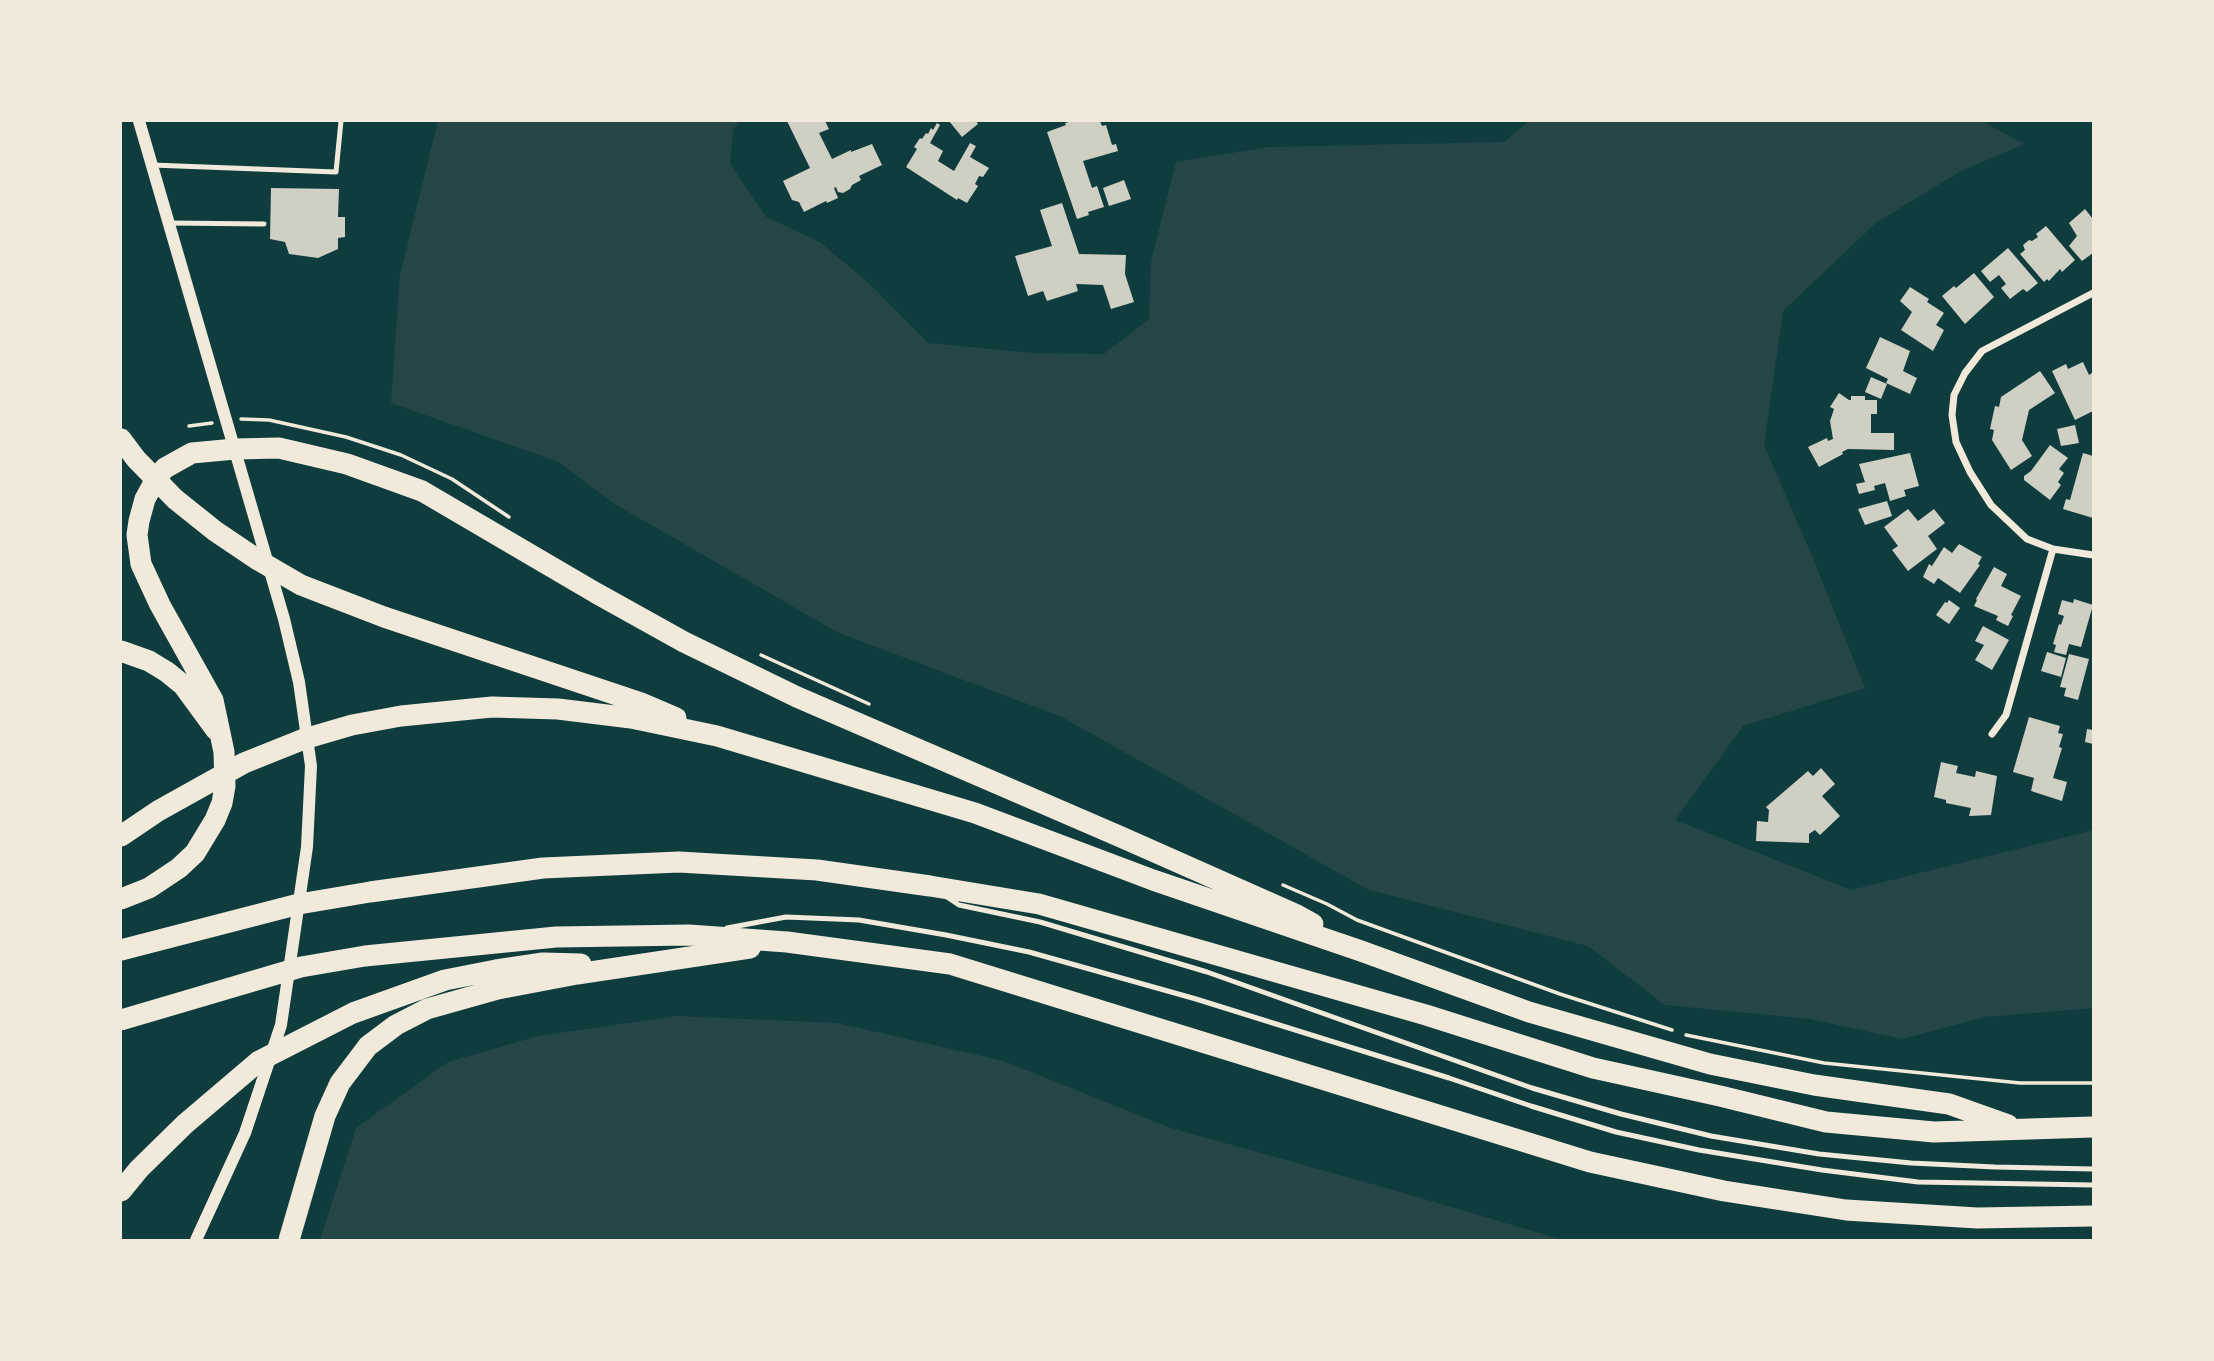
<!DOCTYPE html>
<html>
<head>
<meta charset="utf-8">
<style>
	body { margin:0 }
	#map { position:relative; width:2214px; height:1361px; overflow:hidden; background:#0f3d3e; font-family:"Alegreya Sans",sans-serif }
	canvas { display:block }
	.frame { position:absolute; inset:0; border:122px solid #f1e9da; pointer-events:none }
</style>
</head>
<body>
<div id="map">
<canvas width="2214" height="1361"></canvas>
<div class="frame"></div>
</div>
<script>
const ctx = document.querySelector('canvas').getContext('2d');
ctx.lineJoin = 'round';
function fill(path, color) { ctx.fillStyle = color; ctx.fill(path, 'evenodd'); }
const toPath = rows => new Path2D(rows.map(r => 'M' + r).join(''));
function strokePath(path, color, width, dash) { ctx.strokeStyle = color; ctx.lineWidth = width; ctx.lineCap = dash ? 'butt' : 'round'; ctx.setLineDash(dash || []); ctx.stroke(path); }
fill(toPath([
	[438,121,739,121,733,130,730,164,766,217,820,242,871,285,928,343,1032,353,1104,354,1149,319,1151,262,1176,162,1269,147,1504,142,1529,121,1982,121,2024,144,1961,171,1877,222,1783,311,1764,445,1814,561,1865,688,1743,726,1675,820,1851,890,2090,831,2093,828,2093,1008,1985,1017,1902,1039,1810,1019,1665,1005,1588,946,1369,890,1062,717,839,633,613,503,559,462,391,403,400,275],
	[677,1016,837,1023,1004,1061,1171,1128,1390,1189,1563,1240,320,1240,356,1128,448,1062,538,1036]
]), '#244646');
fill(toPath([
	[787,121,825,121,829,129,819,133,832,159,851,150,851,152,872,144,882,165,859,176,861,180,852,185,850,189,843,193,838,192,836,187,834,188,838,198,827,203,826,201,804,212,799,202,792,200,783,181,810,168],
	[949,121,976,121,978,124,962,137],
	[1072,121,1100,121,1102,126,1106,125,1112,145,1116,144,1118,151,1083,161,1092,188,1097,186,1104,207,1088,212,1089,215,1077,219,1047,132,1066,125,1065,123],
	[937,123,940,125,930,143,943,151,938,161,954,171,970,143,976,146,970,157,989,168,983,177,979,176,975,184,978,186,967,203,958,198,957,200,906,167,917,149,914,147,920,138,922,139,926,133,928,134,931,128,933,130],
	[1124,180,1131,199,1109,206,1103,188],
	[271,188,339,189,338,217,345,217,345,237,338,238,338,249,318,258,289,254,285,242,270,239],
	[1062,203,1079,254,1126,255,1125,274,1134,302,1111,309,1103,285,1076,284,1078,291,1047,301,1043,291,1028,296,1015,256,1052,246,1040,210],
	[2085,209,2093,219,2093,253,2082,261,2069,246,2077,236,2069,223],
	[2046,226,2075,260,2062,272,2060,269,2049,281,2047,279,2044,282,2020,254,2025,250,2023,245,2029,240,2032,241,2038,237,2036,234],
	[2008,248,2038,283,2027,292,2023,289,2010,299,2001,288,2006,284,1999,275,1990,282,1981,271],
	[1974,273,1994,297,1965,324,1942,296,1954,286,1956,288],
	[1910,287,1929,299,1927,302,1944,313,1936,325,1944,330,1933,351,1901,330,1912,312,1900,301],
	[1880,337,1910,351,1903,371,1917,378,1910,394,1886,383,1888,379,1866,368],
	[2083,362,2089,375,2092,373,2093,375,2093,411,2075,420,2052,371,2066,364,2068,369],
	[2040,371,2055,393,2029,410,2022,440,2032,456,2011,470,1992,440,1994,430,1990,429,1995,406,1999,407,2001,397],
	[1871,377,1887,384,1881,399,1865,392],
	[1839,393,1849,400,1851,400,1851,396,1865,396,1865,400,1877,400,1877,414,1871,414,1871,433,1894,433,1894,450,1848,449,1842,452,1843,454,1819,467,1808,447,1827,438,1828,441,1833,439,1830,421,1834,409,1830,407],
	[2075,425,2079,443,2061,446,2057,429],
	[2050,445,2068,458,2059,469,2064,473,2058,482,2061,485,2050,500,2024,480,2024,476,2031,471],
	[1910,453,1919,486,1904,490,1906,496,1890,501,1885,483,1874,486,1875,490,1859,494,1856,484,1865,482,1859,464],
	[2083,453,2093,456,2093,518,2063,509,2066,499,2070,500],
	[1887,501,1892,516,1865,525,1858,509],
	[1908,509,1918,521,1934,509,1945,523,1928,536,1937,549,1908,571,1892,550,1898,546,1884,527],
	[1959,544,1982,557,1978,564,1980,565,1960,593,1938,578,1934,584,1923,577,1929,564,1932,566,1944,547,1952,553],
	[1994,567,2007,574,2001,586,2021,596,2011,615,2013,616,2008,626,1996,620,1998,616,1974,606,1977,600,1976,599],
	[2074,599,2093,605,2081,647,2069,644,2066,655,2054,652,2056,645,2053,644,2059,624,2061,625,2064,616,2058,614,2062,600,2073,603],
	[1949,600,1960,608,1949,624,1936,615,1945,602,1947,603],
	[1983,626,2009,640,1992,670,1975,660,1984,645,1975,641],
	[2047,652,2066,658,2061,677,2041,671],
	[2069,654,2089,659,2078,700,2064,696,2066,688,2060,687],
	[2029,717,2060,726,2058,733,2063,734,2059,747,2062,748,2053,778,2067,782,2062,801,2031,791,2034,778,2013,772],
	[2087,729,2093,730,2093,744,2085,742],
	[1941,762,1958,766,1956,773,1975,777,1976,771,1997,776,1991,815,1969,816,1971,808,1946,803,1946,800,1934,797],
	[1821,768,1835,784,1822,796,1840,816,1820,835,1815,830,1809,834,1809,843,1756,841,1757,821,1768,822,1769,810,1766,807,1808,771,1813,776]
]), '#cfcfc3');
strokePath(toPath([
	[241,419,269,420,346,437,401,455,452,479,509,517],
	[189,426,212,423],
	[761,655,869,704],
	[1283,885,1327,904,1357,920,1560,994,1672,1030],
	[1686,1035,1824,1063,2020,1083,2093,1083]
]), '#f1e9da', 3.5);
strokePath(toPath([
	[152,165,336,172,341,121],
	[169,223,264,224],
	[947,897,959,905,1040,922,1207,972,1532,1088,1621,1114,1711,1136,1819,1154,1911,1163,1995,1167,2093,1169],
	[727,928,786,917,859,920,946,935,1029,952,1196,999,1449,1078,1531,1106,1616,1132,1699,1150,1822,1170,1918,1182,2093,1185]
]), '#f1e9da', 5);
strokePath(toPath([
	[2093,293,1982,351,1965,373,1954,395,1952,415,1956,442,1970,472,1991,505,2027,539,2053,549,2093,555],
	[1992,734,2006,715,2053,549]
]), '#f1e9da', 7);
strokePath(toPath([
	[139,121,284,619,299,682,311,766,307,847,281,1025,245,1133,196,1240]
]), '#f1e9da', 12);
strokePath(toPath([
	[121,439,136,459,175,499,215,531,258,560,301,585,384,617,641,703,676,718],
	[121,651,149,661,167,672,183,685,216,730],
	[121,836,158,811,244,763,304,739,352,725,401,716,492,707,558,709,631,718,717,736,975,813,1153,880,1361,951,1529,1012,1710,1064,1814,1085,1949,1104,2008,1125],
	[121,899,149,888,179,868,195,853,215,820,222,803,225,786,224,752,213,700,160,605,141,564,137,535,139,521,145,499,157,477,165,468,192,453,235,449,279,448,347,464,422,491,596,593,684,642,797,697,1121,837,1295,914,1313,924],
	[121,950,299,904,370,892,543,868,679,862,817,870,930,886,1039,904,1426,1015,1593,1068,1720,1096,1826,1122,1934,1132,2093,1127],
	[121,1020,301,967,365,956,556,937,689,935,787,942,950,964,1590,1162,1724,1191,1846,1210,1977,1218,2093,1216],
	[121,1191,139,1169,185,1124,259,1061,353,1013,445,980,496,970,543,963,581,964],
	[289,1240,325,1116,340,1083,368,1046,396,1025,427,1009,498,989,577,974,750,948]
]), '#f1e9da', 21);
</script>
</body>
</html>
